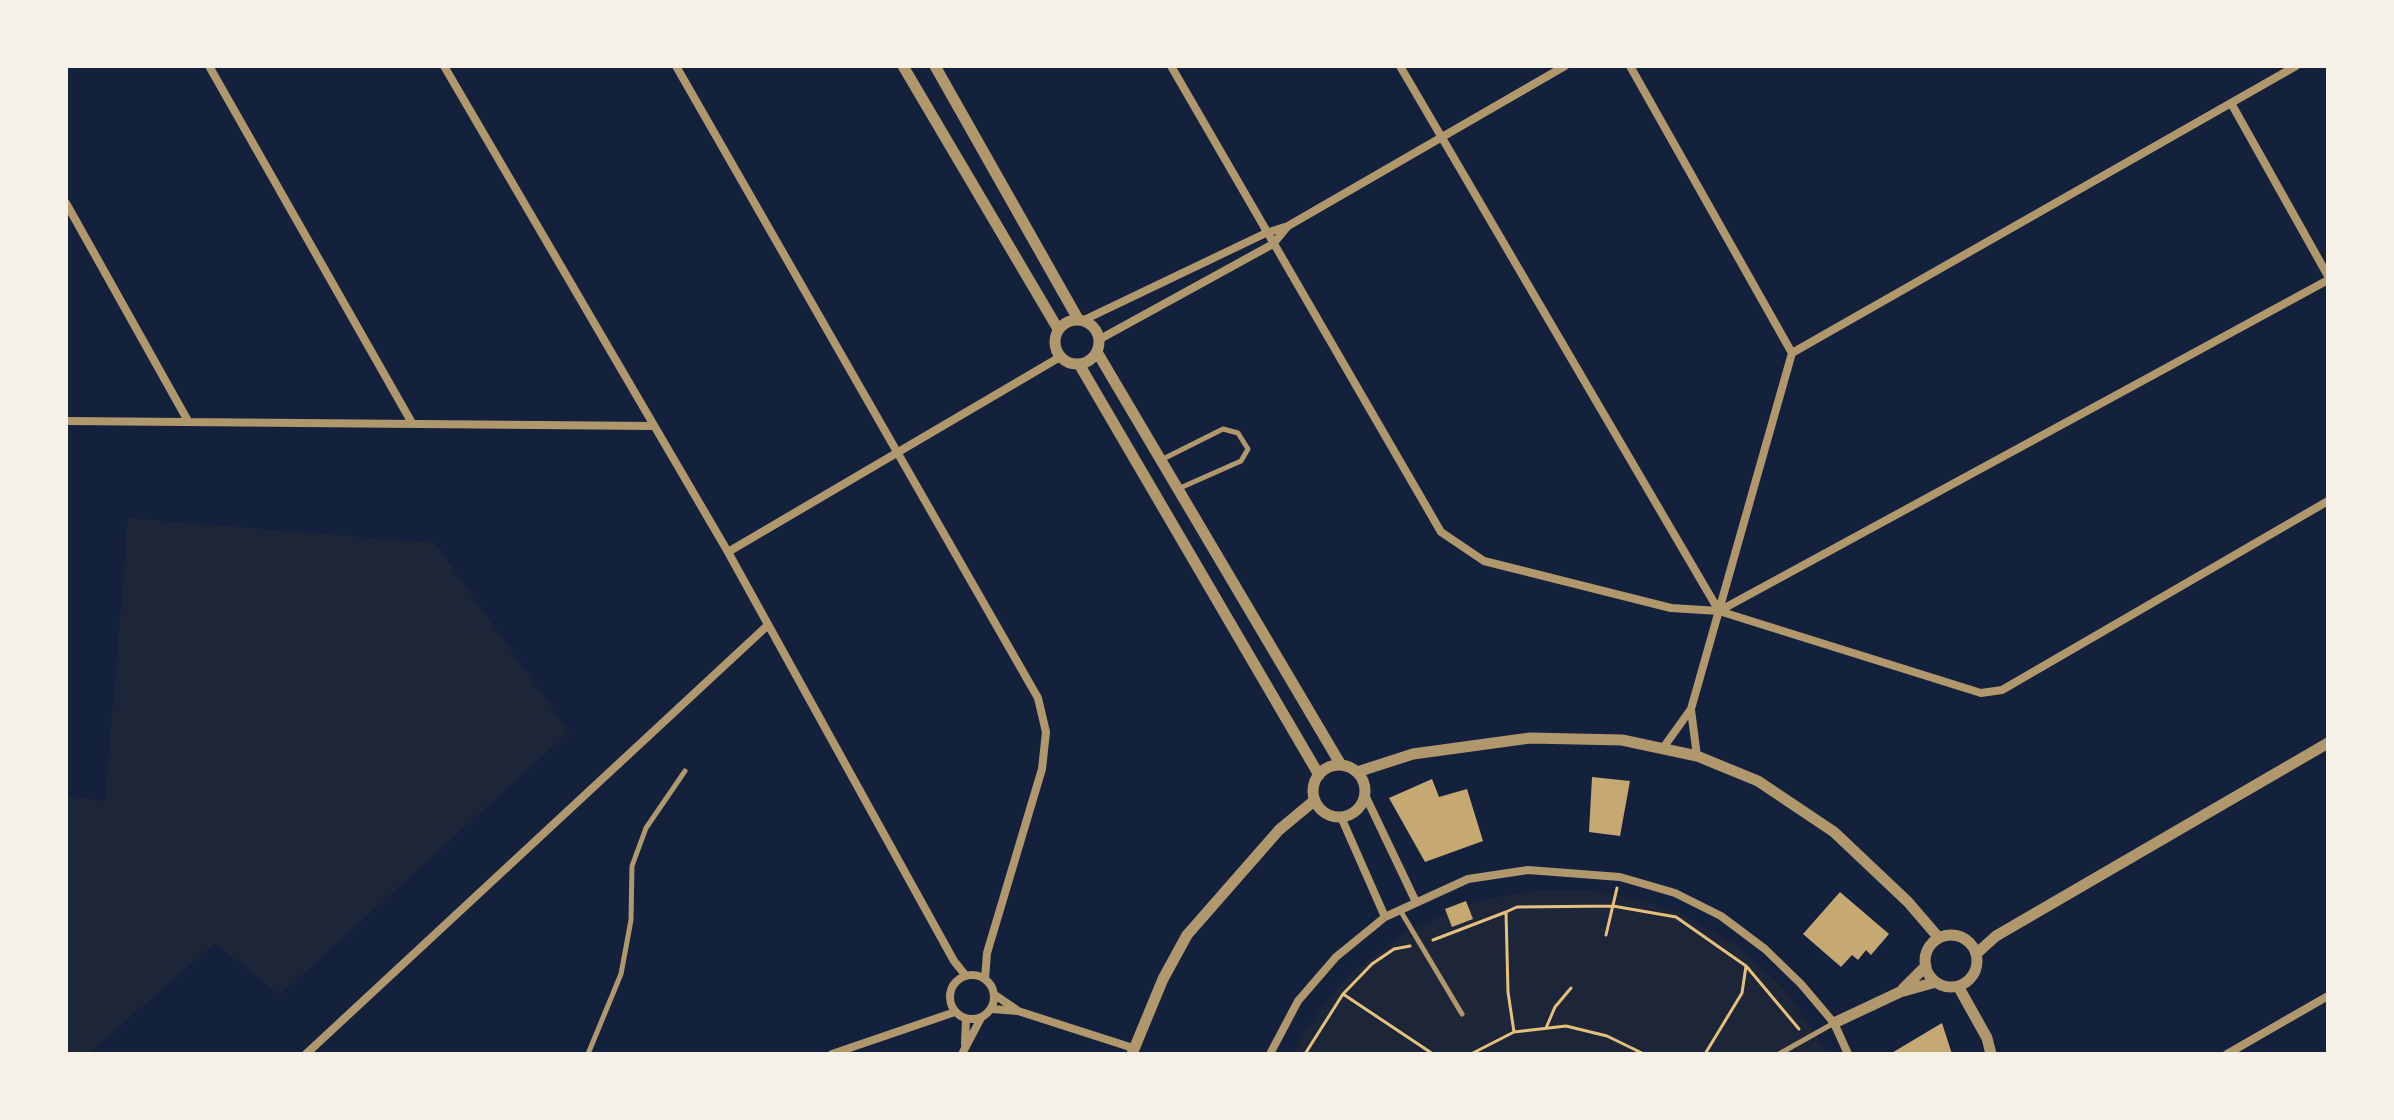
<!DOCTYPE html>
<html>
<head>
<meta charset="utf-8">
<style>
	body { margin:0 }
	#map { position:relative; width:2394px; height:1120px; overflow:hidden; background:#14213d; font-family:"PT Sans Narrow",sans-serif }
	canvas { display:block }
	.frame { position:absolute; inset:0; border:68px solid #f6f1e7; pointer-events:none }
</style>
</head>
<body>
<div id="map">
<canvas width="2394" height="1120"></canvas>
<div class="frame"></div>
</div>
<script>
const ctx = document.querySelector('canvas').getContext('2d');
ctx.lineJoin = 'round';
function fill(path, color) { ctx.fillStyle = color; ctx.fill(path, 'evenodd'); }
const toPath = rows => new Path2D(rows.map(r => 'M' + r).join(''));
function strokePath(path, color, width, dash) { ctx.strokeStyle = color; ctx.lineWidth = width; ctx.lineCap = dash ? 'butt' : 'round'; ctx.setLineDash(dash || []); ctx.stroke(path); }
fill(toPath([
	[128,518,435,543,569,732,280,995,215,943,88,1054,66,1054,66,796,105,801],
	[1538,890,1593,890,1643,900,1681,913,1738,946,1786,990,1829,1054,1293,1054,1304,1031,1345,979,1404,933,1475,901]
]), '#1d2539');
fill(toPath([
	[1592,777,1630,781,1620,836,1589,832],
	[1432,779,1439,797,1467,789,1483,841,1425,862,1389,798],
	[1840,892,1889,934,1871,955,1866,950,1858,960,1852,955,1841,967,1803,934],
	[1466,901,1473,919,1452,927,1445,909],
	[1942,1023,1952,1054,1890,1054]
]), '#c6a872');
strokePath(toPath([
	[1606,935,1617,888],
	[1433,940,1506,912],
	[1747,967,1799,1029],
	[1343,994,1372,964,1394,949,1410,946],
	[1546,1028,1555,1007,1571,988],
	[1514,1032,1508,992,1506,912,1517,907,1613,906,1676,917,1746,966,1742,993,1705,1054],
	[1305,1054,1343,994,1433,1054],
	[1471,1054,1514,1032,1566,1026,1607,1036,1644,1054]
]), '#e5c07b', 3);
strokePath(toPath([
	[1163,459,1223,429,1238,433,1248,449,1241,461,1180,488],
	[1400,910,1462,1014],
	[588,1054,621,974,631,920,632,866,646,828,685,771],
	[1779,1054,1834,1023]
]), '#b1986c', 5);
strokePath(toPath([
	[209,66,412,423],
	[444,66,728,552,954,961,966,976],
	[676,66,1038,698,1046,732,1042,769,987,953,985,979],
	[1171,66,1441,532,1484,561,1671,608,1719,611,1981,693,2002,690,2328,501],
	[1400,66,1719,611],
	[1630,66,1792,353],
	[2231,103,2328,276],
	[66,203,188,421],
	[1084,320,1266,233,1288,226,1565,66],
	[1100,339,1273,244,1287,227],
	[66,421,654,426],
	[728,552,1060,357],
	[1719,611,2328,280],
	[1691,710,1697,756],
	[1663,748,1691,709,1792,353,2296,66],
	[1365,795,1415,900],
	[1341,817,1385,917],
	'950 997a22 22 0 1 1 44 0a22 22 0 1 1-44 0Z',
	[995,995,1017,1010],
	[992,1009,1018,1011,1133,1048],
	[965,1044,966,1019],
	[306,1054,768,625],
	[832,1054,955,1012],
	[962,1054,981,1018],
	[1270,1054,1298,1001,1336,957,1385,917,1468,879,1528,870,1620,877,1675,893,1721,916,1765,949,1801,984,1834,1023,1848,1054],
	[2227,1054,2328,996]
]), '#b1986c', 8);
strokePath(toPath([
	[903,66,1058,329],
	[935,66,1078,319],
	'1055 342a22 22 0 1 1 44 0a22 22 0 1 1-44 0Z',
	[1097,352,1341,765],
	[1079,364,1319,775],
	'1313 791a26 26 0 1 1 52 0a26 26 0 1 1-52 0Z',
	[1357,772,1413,754,1530,738,1622,740,1697,756,1758,781,1834,832,1908,902,1939,938],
	'1925 961a26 26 0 1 1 52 0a26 26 0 1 1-52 0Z',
	[1976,954,1996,936,2328,743],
	[1958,986,1987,1038,1991,1054],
	[1903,989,1926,966],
	[1834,1023,1900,992,1936,982],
	[1132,1054,1163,979,1187,935,1279,830,1315,800]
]), '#b1986c', 11);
</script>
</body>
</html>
